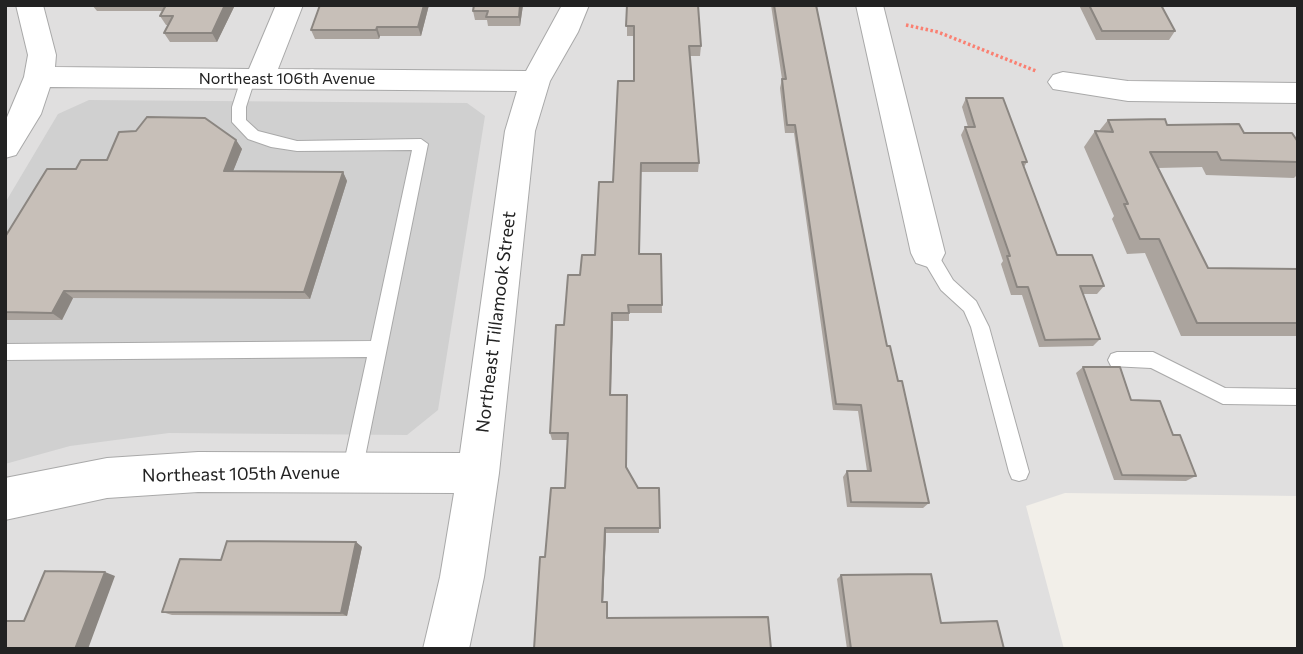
<!DOCTYPE html>
<html>
<head>
<meta charset="utf-8">
<style>
	body { margin:0 }
	#map { position:relative; width:1303px; height:654px; overflow:hidden; background:#f2efe9; font-family:Commissioner,sans-serif }
	canvas { display:block }
	.frame { position:absolute; inset:0; border:7px solid #222; pointer-events:none }
</style>
</head>
<body>
<div id="map">
<canvas width="1303" height="654"></canvas>
<div class="frame"></div>
</div>
<script>
const ctx = document.querySelector('canvas').getContext('2d');
ctx.lineJoin = 'round';
function fill(path, color) { ctx.fillStyle = color; ctx.fill(path, 'evenodd'); }
const toPath = rows => new Path2D(rows.map(r => 'M' + r).join(''));
function strokePath(path, color, width, dash) { ctx.strokeStyle = color; ctx.lineWidth = width; ctx.lineCap = dash ? 'butt' : 'round'; ctx.setLineDash(dash || []); ctx.stroke(path); }
function write(font, color, halo, rows, align = 'center') {
  ctx.font = font + ' Commissioner,sans-serif'; ctx.lineWidth = 6; ctx.setLineDash([]); ctx.textBaseline = 'middle'; ctx.strokeStyle = halo; ctx.fillStyle = color; for (const [text, x, y, turn = 0] of rows) {
    ctx.save(); ctx.translate(x, y); ctx.rotate((+turn || 0) * Math.PI / 180); ctx.textAlign = isNaN(turn) ? turn : align; if (halo) ctx.strokeText(text, 0, 0); ctx.fillText(text, 0, 0); ctx.restore();
  }
}
fill(toPath([
	[5,5,1298,5,1298,496,1065,493,1026,506,1064,649,5,649]
]), '#e0dfdf');
fill(toPath([
	[89,100,467,103,485,116,438,410,407,435,169,433,70,446,5,464,5,203,58,114]
]), '#d0d0d0');
const service = toPath([
	[248,74,255,79,246,107,246,120,258,131,297,141,421,139,428,144,362,472,359,479,352,481,345,479,342,472,367,357,5,360,5,344,371,341,412,150,297,151,271,147,248,139,232,122,232,107,241,79,248,74],
	[928,246,934,248,953,280,976,301,989,327,1029,472,1026,479,1019,481,1012,479,1009,472,971,327,964,311,941,290,922,258,920,253,922,248,928,246],
	[1117,352,1153,352,1225,388,1298,389,1298,405,1223,404,1151,368,1111,366,1108,360,1111,354,1117,352]
]);
const minor = toPath([
	[16,5,43,5,56,55,55,67,249,69,276,5,303,5,278,69,526,71,562,5,589,5,578,32,550,81,535,131,499,473,484,577,469,649,423,649,440,577,454,493,198,492,107,498,5,520,5,478,107,458,198,452,460,453,505,131,517,91,50,87,41,114,16,155,5,158,5,122,24,77,28,55,16,5],
	[856,5,883,5,945,253,940,263,928,267,916,263,911,253,856,5],
	[1063,72,1128,81,1298,83,1298,103,1128,101,1053,89,1048,82,1053,75,1063,72]
]);
strokePath(service, '#a9a9a9', 2);
strokePath(minor, '#a9a9a9', 2);
strokePath(toPath([
	[906,25,938,32,1036,71]
]), '#fa8072', 3.5, [2.5, 2.5]);
fill(service, '#fff');
fill(minor, '#fff');
fill(toPath([
	[92,5,235,5,217,42,170,42,164,33,168,25,166,25,160,16,163,11,97,11],
	[320,5,429,5,421,36,380,36,379,39,315,39,311,30],
	[474,5,523,5,520,26,488,26,487,20,475,20,473,11],
	[627,5,701,46,700,56,690,56,699,163,698,172,641,172,639,254,661,254,662,313,629,313,629,321,613,321,611,395,627,395,626,468,638,488,659,488,659,533,606,533,603,602,607,602,608,618,534,649,545,557,565,488,568,440,552,440,550,433,564,325,580,275,595,255,613,182,634,81,634,36,627,36],
	[771,5,816,5,887,346,929,503,923,508,847,507,843,477,847,471,867,471,858,411,833,410,794,133,785,133,780,88,782,79],
	[1079,5,1161,5,1175,31,1169,40,1096,40],
	[966,98,1027,162,1024,167,1057,255,1104,286,1097,294,1083,294,1100,339,1093,346,1039,347,1022,295,1011,295,1001,264,1003,261,961,135,965,127,968,127,962,107],
	[1108,120,1244,133,1298,142,1298,174,1294,178,1206,175,1202,167,1158,168,1208,268,1298,269,1298,336,1181,336,1145,253,1127,254,1112,219,1114,216,1084,147,1095,131,1099,131],
	[236,140,242,149,233,171,343,172,347,181,310,299,73,298,62,320,5,320,5,237,76,169,107,160],
	[1083,367,1131,400,1173,435,1196,476,1186,481,1114,480,1076,373],
	[356,542,362,547,347,616,172,615,162,612,221,560],
	[841,575,941,623,1004,649,847,649,837,579]
]), '#aba49e');
fill(toPath([
	[225,5,235,5,217,42,212,33],
	[424,5,429,5,421,36,418,27],
	[520,5,523,5,520,26,519,17],
	[377,27,380,36,379,39,376,30],
	[236,140,242,149,230,179,224,171],
	[343,172,347,181,310,299,304,292],
	[64,291,73,298,62,320,52,313],
	[612,313,613,321,610,402,610,395],
	[605,528,606,533,603,605,602,602],
	[356,542,362,547,347,616,341,613],
	[105,572,115,576,88,649,75,649]
]), '#8b8681');
const building = toPath([
	[166,5,225,5,212,33,164,33,173,16,160,16,166,5],
	[320,5,424,5,418,27,377,27,376,30,311,30,320,5],
	[474,5,520,5,519,17,486,17,488,11,473,11,474,5],
	[627,5,698,5,701,46,689,46,699,163,641,163,639,254,661,254,662,305,628,305,629,313,612,313,610,395,627,395,626,467,638,488,659,488,660,528,605,528,602,602,607,602,607,618,768,617,771,649,534,649,540,557,545,557,551,488,565,488,568,433,550,433,556,325,564,325,568,275,580,275,582,255,595,255,599,182,613,182,618,81,634,81,634,26,626,26,627,5],
	[774,5,816,5,887,346,890,346,898,381,902,381,929,503,851,502,847,471,871,471,861,405,836,404,795,125,787,125,782,79,786,79,774,5],
	[1089,5,1161,5,1175,31,1102,31,1089,5],
	[966,98,1003,98,1027,162,1022,162,1057,255,1092,255,1104,286,1080,286,1100,339,1045,340,1028,287,1017,287,1007,256,1010,256,965,127,975,127,966,98],
	[147,117,205,118,236,140,224,171,343,172,304,292,64,291,52,313,5,312,5,237,47,169,76,169,81,160,107,160,119,132,136,131,147,117],
	[1165,119,1167,125,1239,124,1244,133,1292,133,1298,142,1298,162,1221,160,1217,152,1150,152,1208,268,1298,269,1298,323,1197,323,1159,239,1140,239,1124,204,1128,204,1095,131,1113,132,1108,120,1165,119],
	[1083,367,1120,367,1131,400,1160,401,1173,435,1180,435,1196,476,1122,475,1083,367],
	[227,541,356,542,341,613,162,612,180,559,221,560,227,541],
	[45,571,105,572,75,649,5,649,5,621,24,621,45,571],
	[931,574,941,623,997,621,1004,649,851,649,841,575,931,574]
]);
fill(building, '#c7bfb8');
strokePath(building, '#8b8681', 2);
write('16px', '#222', '#fff', [
	["Northeast 106th Avenue",287,79]
]);
write('18px', '#222', '#fff', [
	["Northeast Tillamook Street",496,322,-83],
	["Northeast 105th Avenue",241,474,-1]
]);
</script>
</body>
</html>
